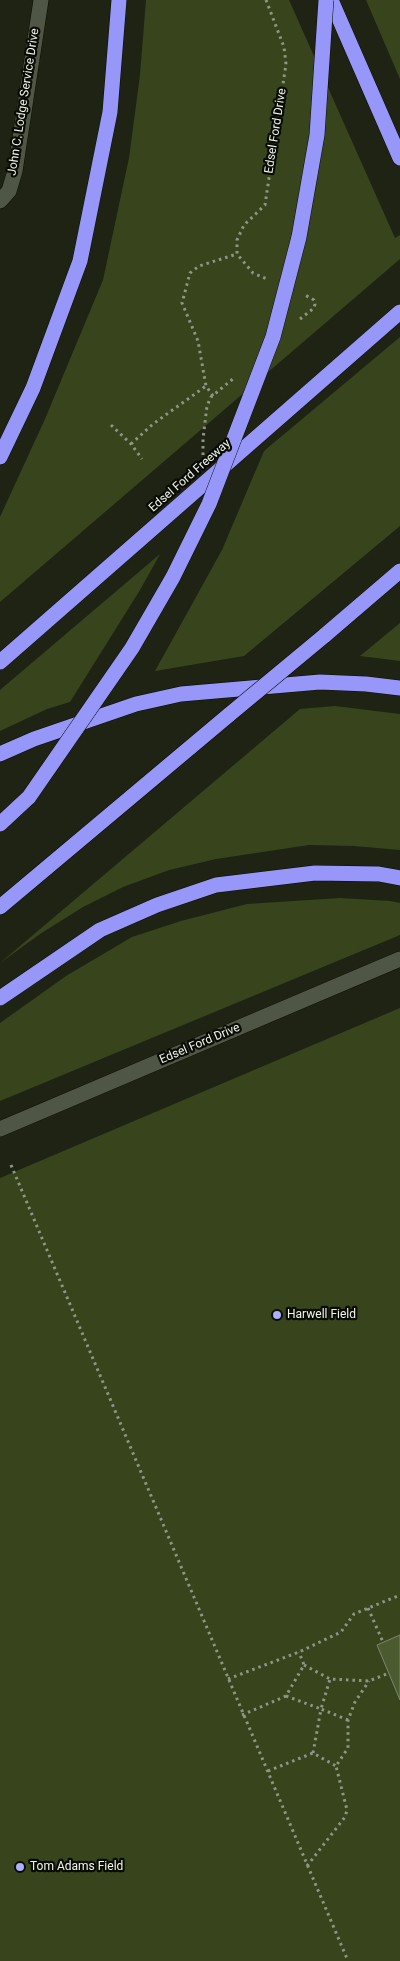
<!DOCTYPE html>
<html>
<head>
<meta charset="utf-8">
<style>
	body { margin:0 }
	canvas { display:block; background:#1e2313 }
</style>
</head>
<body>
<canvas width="400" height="1961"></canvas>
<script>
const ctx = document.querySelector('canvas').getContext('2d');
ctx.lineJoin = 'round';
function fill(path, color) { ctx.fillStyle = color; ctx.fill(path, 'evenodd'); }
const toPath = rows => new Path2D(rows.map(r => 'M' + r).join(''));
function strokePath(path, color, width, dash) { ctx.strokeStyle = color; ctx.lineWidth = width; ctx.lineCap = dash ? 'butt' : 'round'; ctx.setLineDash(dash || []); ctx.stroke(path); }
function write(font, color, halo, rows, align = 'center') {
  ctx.font = font + ' Roboto,sans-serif'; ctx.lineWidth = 4.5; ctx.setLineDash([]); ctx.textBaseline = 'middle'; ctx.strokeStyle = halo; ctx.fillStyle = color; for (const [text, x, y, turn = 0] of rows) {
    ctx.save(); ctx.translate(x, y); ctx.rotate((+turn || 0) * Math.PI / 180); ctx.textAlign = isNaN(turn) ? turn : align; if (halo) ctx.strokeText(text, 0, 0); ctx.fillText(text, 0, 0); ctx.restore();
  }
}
fill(toPath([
	[146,0,289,0,395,238,400,235,400,259,0,602,0,517,45,419,103,280,129,158,140,75],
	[366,0,400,0,400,79],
	[400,337,400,526,244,656,155,671,222,550,264,451],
	[160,554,140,590,70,702,47,709,0,731,0,690],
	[400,623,400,661,360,656],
	[335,706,400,714,400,850,354,846,309,845,216,859,169,870,123,887,83,907,40,934,0,963,300,709],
	[340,898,390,901,400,903,400,935,0,1101,0,1023,66,976,132,937,181,921,247,904],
	[400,1008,400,1961,0,1961,0,1178]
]), '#38441c');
const building = toPath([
	[400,1635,400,1700,377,1645,400,1635]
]);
fill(building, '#4c5a2f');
strokePath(building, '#7e8572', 1);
const minor = toPath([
	[0,201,9,191,15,171,41,0],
	[0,1129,400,959]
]);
const highway = toPath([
	[331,0,400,158],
	[0,457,33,388,80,261,110,112,119,0],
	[324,636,400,571],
	[0,662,400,312],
	[0,754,34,739,136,704,181,694,320,682,366,684,400,688],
	[0,824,29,797],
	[0,907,230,714],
	[0,998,100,930,157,905,216,885,315,873,379,874,400,878]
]);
strokePath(minor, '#080c02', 16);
strokePath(highway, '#080c02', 16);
strokePath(toPath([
	[266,0,284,47,286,64,265,205,244,225,237,240,237,254,253,273,267,279],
	[300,319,314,308,315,304,314,300,305,295],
	[213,396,206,386,198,341,182,303,190,273,199,266,237,254],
	[111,425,131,444,142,459],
	[131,444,153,424,206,386],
	[203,455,203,439,207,406,211,397,234,378],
	[11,1165,348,1961],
	[368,1608,383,1642],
	[304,1665,330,1679,369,1681,389,1673],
	[228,1679,299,1652,341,1632,354,1614,400,1595],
	[286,1696,321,1709,330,1679],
	[242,1715,286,1696,304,1665,299,1652],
	[313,1753,321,1709,348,1720],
	[268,1771,313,1753,336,1766],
	[307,1866,345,1817,347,1810,336,1766,348,1748,348,1720,355,1702,369,1681]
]), '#909588', 3, [2.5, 4]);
strokePath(minor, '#505645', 15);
strokePath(highway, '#9797f9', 15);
const highwayBridge = toPath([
	[230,714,324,636],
	[29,797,132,648,173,577,209,504,273,337,299,237,317,135,326,0]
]);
strokePath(highwayBridge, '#080c02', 16, []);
strokePath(highwayBridge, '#9797f9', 15);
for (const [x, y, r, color] of [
	[277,1315,5,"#acaffb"],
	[20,1867,5,"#acaffb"]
]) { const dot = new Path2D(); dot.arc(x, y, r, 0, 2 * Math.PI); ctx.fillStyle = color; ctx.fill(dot); strokePath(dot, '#090b05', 2); }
write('12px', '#f1f5ea', '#090b05', [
	["John C. Lodge Service Drive",24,102,-81],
	["Edsel Ford Drive",276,131,-81],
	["Edsel Ford Freeway",190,476,-41],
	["Edsel Ford Drive",200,1044,-23]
]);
write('12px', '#f1f5ea', '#090b05', [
	["Harwell Field",287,1315],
	["Tom Adams Field",30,1867]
], 'left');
</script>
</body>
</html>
